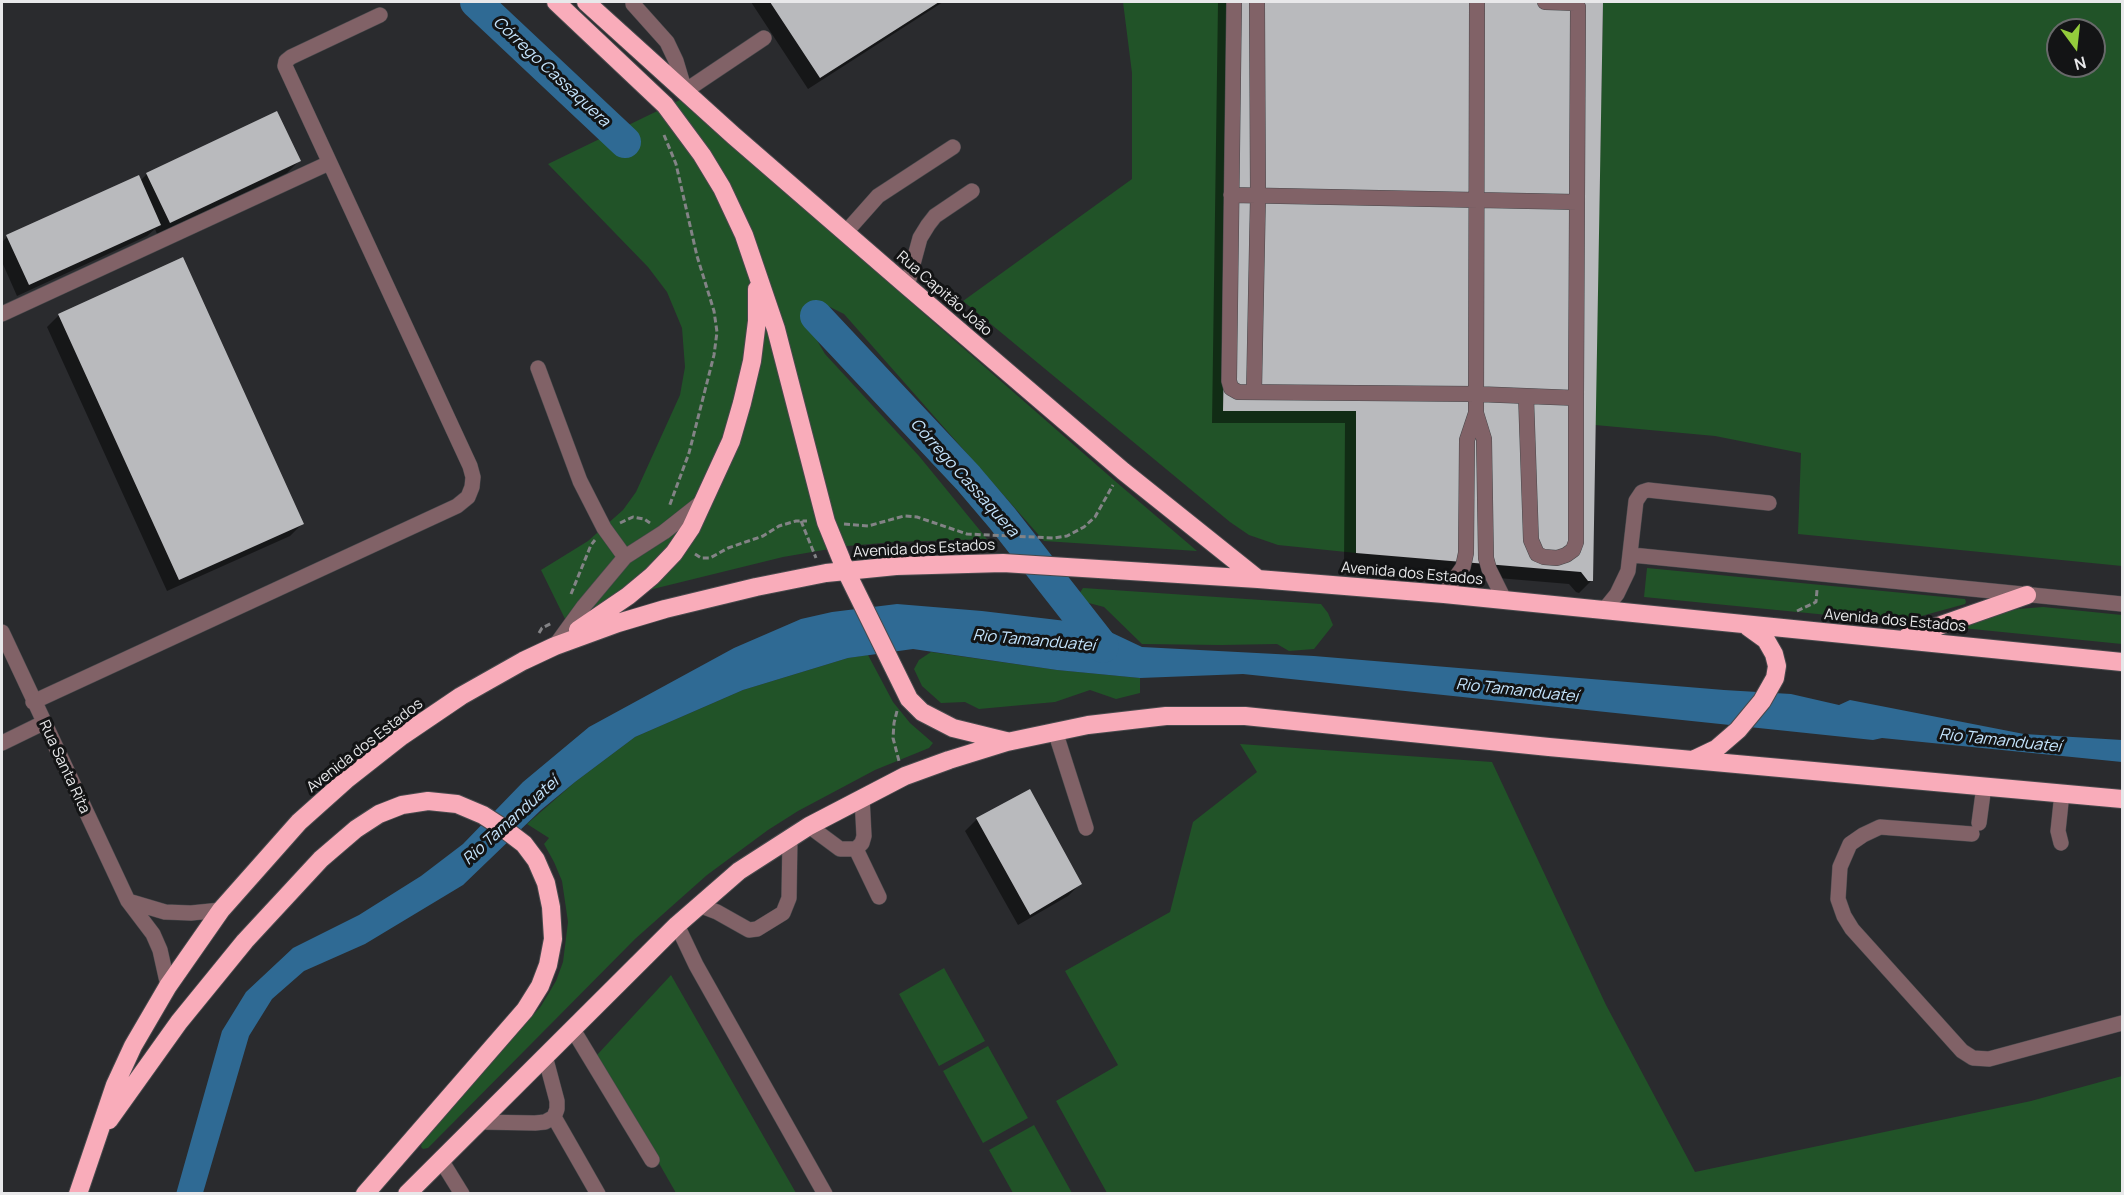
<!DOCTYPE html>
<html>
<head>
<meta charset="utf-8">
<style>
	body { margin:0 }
	#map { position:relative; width:2124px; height:1195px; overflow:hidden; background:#2a2b2e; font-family:Manrope,sans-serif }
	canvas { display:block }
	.frame { position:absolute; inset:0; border:3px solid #e8e8ea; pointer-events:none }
	.north { position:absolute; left:2046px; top:18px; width:60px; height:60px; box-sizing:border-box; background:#131415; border:2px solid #68696a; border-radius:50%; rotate:165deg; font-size:16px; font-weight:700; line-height:24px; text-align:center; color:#e8e8ea }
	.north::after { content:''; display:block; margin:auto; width:21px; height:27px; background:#94cc3c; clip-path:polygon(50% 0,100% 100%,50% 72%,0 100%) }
</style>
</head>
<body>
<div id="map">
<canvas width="2124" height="1195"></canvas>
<div class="frame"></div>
<div class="north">N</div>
</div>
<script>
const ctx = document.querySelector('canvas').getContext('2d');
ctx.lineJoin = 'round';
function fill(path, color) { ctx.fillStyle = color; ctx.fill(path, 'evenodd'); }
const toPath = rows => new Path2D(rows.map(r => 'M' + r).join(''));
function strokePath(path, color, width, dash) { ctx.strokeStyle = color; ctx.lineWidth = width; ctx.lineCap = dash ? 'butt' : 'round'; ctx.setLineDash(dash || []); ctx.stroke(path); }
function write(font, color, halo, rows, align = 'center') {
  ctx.font = font + ' Manrope,sans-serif'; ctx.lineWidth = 6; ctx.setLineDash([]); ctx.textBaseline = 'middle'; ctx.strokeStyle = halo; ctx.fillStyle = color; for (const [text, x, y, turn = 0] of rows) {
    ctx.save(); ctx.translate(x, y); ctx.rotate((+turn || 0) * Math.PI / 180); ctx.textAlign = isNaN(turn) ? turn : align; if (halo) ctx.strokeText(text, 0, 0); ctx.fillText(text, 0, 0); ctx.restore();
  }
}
fill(toPath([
	[1123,2,1230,2,1223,411,1356,411,1356,553,1278,545,1249,535,1230,522,963,301,1132,179,1132,73],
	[1603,2,2122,2,2122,566,1798,534,1801,453,1715,436,1595,425],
	[2058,30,2094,30,2094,66,2058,66],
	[680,100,1115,481,1197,551,1044,541,844,314,826,305,808,325,825,354,919,456,987,539,894,542,847,546,783,557,653,589,566,621,541,570,588,541,623,510,636,492,680,395,685,367,682,328,667,292,648,267,548,164],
	[1647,568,1965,599,1966,602,1965,604,1907,620,1889,621,1644,597],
	[1083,588,1321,604,1328,613,1333,625,1314,649,1289,651,1277,644,1221,645,1142,644,1104,607,1085,602,1079,594],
	[2043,607,2122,615,2122,644,1962,628,1962,624,1968,622,2018,609],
	[931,652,1057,670,1140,678,1140,693,1116,699,1090,690,1055,702,979,709,965,702,941,703,922,686,914,669,919,660],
	[868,655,893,702,910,723,933,743,929,748,875,770,798,811,768,830,707,875,635,939,428,1148,423,1149,421,1147,422,1143,541,1006,556,981,563,962,568,922,562,881,554,862,544,844,549,838,527,824,575,782,635,737,743,690,848,658],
	[1240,744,1492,762,1606,1005,1695,1172,2031,1101,2122,1076,2122,1193,1107,1193,1056,1101,1118,1065,1065,971,1170,912,1193,822,1257,772],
	[944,968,985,1041,939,1066,899,994],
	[671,975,796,1193,676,1193,597,1055],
	[988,1046,1028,1118,983,1143,943,1071],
	[1034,1125,1072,1193,1013,1193,989,1150]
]), '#215328');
fill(toPath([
	[897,604,982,611,1083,623,1106,630,1142,647,1314,656,1724,690,1791,694,1839,705,1850,700,2024,734,2122,740,2122,762,1882,738,1873,740,1243,674,1140,678,1057,670,913,649,848,658,743,690,635,737,575,782,541,810,463,885,365,944,304,971,272,999,249,1036,203,1193,176,1194,222,1031,246,992,293,948,359,915,421,876,463,844,523,782,589,727,734,648,801,619,832,612]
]), '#2f6a94');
fill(toPath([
	[751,2,943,2,808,89],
	[1218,2,1601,2,1591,581,1579,593,1576,592,1569,584,1344,565,1345,423,1212,423],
	[299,161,287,173,157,234,155,229,147,236,17,296,2,262,2,242,7,237,140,181,147,174],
	[59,315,302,524,290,536,167,591,47,327],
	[977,819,1080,884,1068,896,1018,925,965,831]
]), '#0007');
strokePath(toPath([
	[476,2,625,142],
	[816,316,968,478,1002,518,1103,647]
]), '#2f6a94', 32);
fill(toPath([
	[770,2,939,2,820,78],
	[1230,2,1603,2,1593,581,1588,581,1581,572,1356,553,1356,411,1223,411],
	[277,111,301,161,170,223,146,173],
	[139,175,161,225,29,285,6,235],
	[183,257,304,524,179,580,58,314],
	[1030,789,1082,884,1030,915,976,818]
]), '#b9babd');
const minor = toPath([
	[1234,2,1229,381,1231,388,1238,392,1476,394,1576,398,1578,7,1575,3,1545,2],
	[1477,2,1476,413,1484,439,1486,558,1489,569,1505,601],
	[633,4,667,42,676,61,685,91,764,38],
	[1231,195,1577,202],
	[846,232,878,196,953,147],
	[907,286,920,238,928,225,935,216,972,191],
	[2,314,329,163],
	[538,368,580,481,604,528,625,557],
	[1254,392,1258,196,1257,2],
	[1526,396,1531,540,1537,554,1544,557,1557,558,1566,555,1573,550,1576,542,1576,398],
	[1632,555,2122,604],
	[1444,594,1463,567,1466,553,1467,440,1476,413],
	[1604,610,1617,594,1628,571,1636,501,1642,492,1648,490,1769,503],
	[2,632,128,901,153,934,160,950,168,986],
	[555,646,584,606,625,557,664,532,702,502],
	[33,702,457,506,468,497,472,487,473,477,470,466,285,66,286,61,291,57,380,15],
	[1055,731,1086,828],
	[2,743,43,723],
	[1979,823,1984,786],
	[809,826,840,849,856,849,862,843,864,836,862,797],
	[1972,834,1880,827,1863,835,1850,844,1840,867,1838,899,1844,916,1852,929,1962,1051,1973,1058,1989,1059,2122,1023],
	[2061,843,2058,831,2062,793],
	[856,849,879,897],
	[128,901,165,912,191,913,221,910],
	[699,905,717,912,749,930,757,929,783,913,789,898,790,837],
	[677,925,696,965,825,1194],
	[572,1028,652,1160],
	[554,1117,598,1194],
	[479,1122,535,1123,545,1122,554,1117,557,1109,557,1101,545,1056],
	[441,1160,462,1194]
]);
const highway = toPath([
	[556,2,665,105,702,155,722,188,744,235,776,329,826,522,846,571,909,699,922,712,953,728,1006,741],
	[586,2,734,136,907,286,1123,471,1258,579],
	[578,630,628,596,652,576,674,553,691,528,731,441,742,403,752,361,757,321,757,289],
	[1907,637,2027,595],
	[1695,759,1716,749,1738,730,1762,701,1775,678,1777,666,1774,654,1766,640,1748,627],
	[109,1120,179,1022,245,941,321,859,356,829,379,814,402,805,428,801,457,804,483,815,503,828,524,844,536,860,546,883,551,907,553,939,548,965,540,986,525,1010,365,1194],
	[78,1194,115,1085,133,1046,168,986,221,910,299,822,346,780,402,736,461,696,523,661,555,646,618,623,665,609,756,587,826,573,896,566,1003,563,1258,579,1444,594,2122,662],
	[407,1194,677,925,739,871,809,826,905,776,949,760,1007,742,1088,725,1166,716,1245,716,1549,747,2122,799]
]);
strokePath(minor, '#48494c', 16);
strokePath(highway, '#48494c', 20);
strokePath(toPath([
	[664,135,676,164,697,256,714,311,717,332,714,355,689,453,669,507],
	[801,521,816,558],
	[620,523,633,517,644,519,650,523],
	[844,524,868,526,904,516,917,517,967,534,1054,538,1067,536,1084,527,1095,517,1113,485],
	[695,554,701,558,710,558,728,548,763,536,779,526,796,521,807,521],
	[571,594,591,545,595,540],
	[1797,611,1816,602,1817,590],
	[539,633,542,628,552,623],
	[897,711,894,723,893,738,899,761]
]), '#838386', 3, [6, 3]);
strokePath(minor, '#816267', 15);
strokePath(highway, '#f9acba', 18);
write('15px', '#e8e8ea', '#131415', [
	["Rua Capitão João",944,294,41],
	["Avenida dos Estados",924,549,-3],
	["Avenida dos Estados",1412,574,5],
	["Avenida dos Estados",1895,621,5],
	["Avenida dos Estados",365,746,-38],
	["Rua Santa Rita",64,767,65]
]);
write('italic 16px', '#c5e5fe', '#131415', [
	["Córrego Cassaquera",551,72,43],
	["Córrego Cassaquera",964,478,48],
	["Rio Tamanduateí",1034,641,5],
	["Rio Tamanduateí",1517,691,6],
	["Rio Tamanduateí",2000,741,6],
	["Rio Tamanduateí",511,821,-42]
]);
</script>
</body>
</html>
